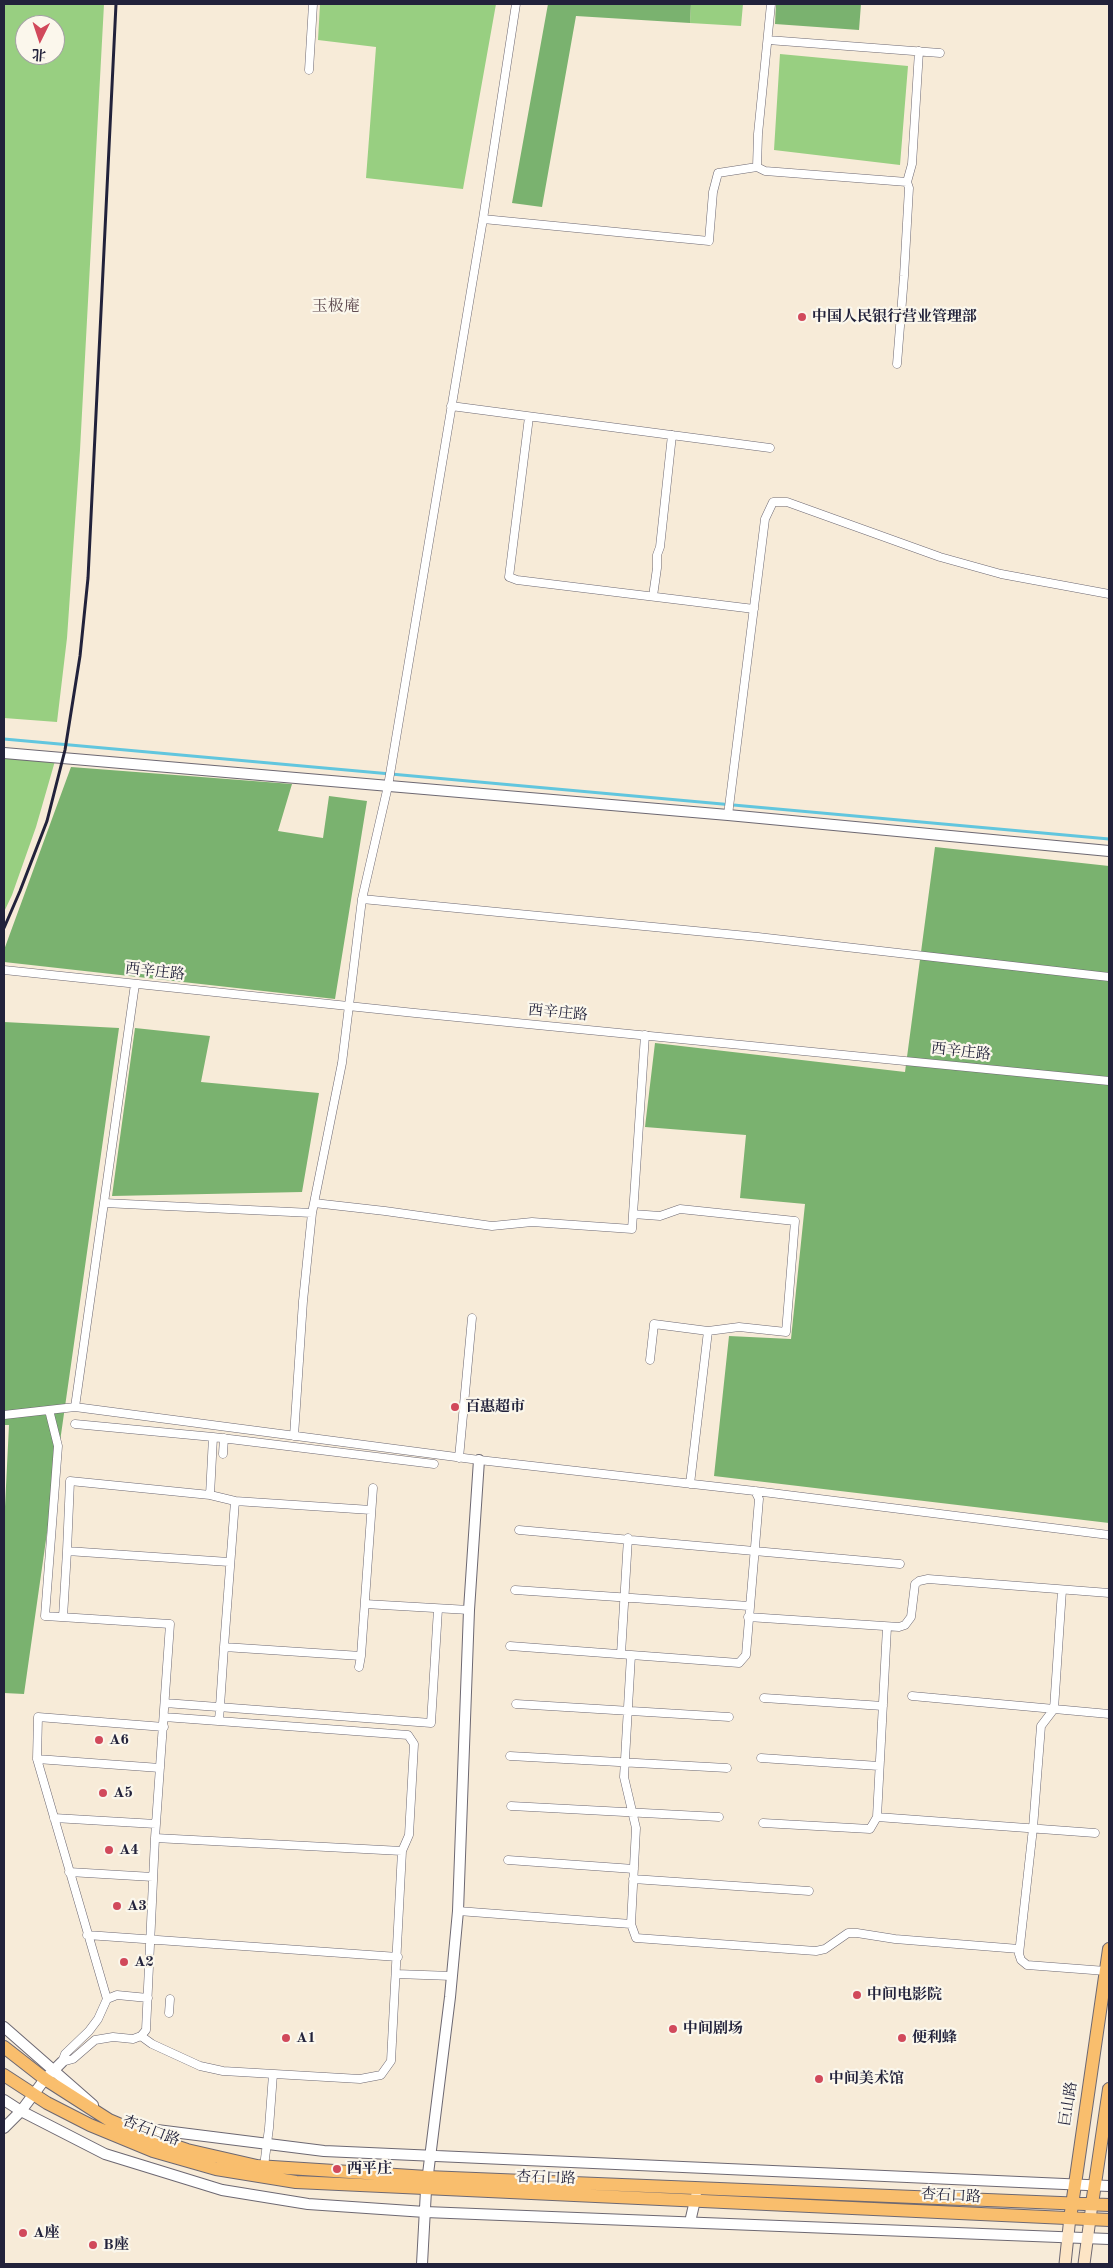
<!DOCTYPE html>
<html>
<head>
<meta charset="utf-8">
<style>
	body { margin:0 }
	#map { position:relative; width:1113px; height:2268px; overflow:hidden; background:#f7ebd8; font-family:"Old Standard TT","Noto Serif SC",serif }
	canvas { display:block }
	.frame { position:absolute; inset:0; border:5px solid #22223b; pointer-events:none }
	.north { position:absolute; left:15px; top:15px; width:50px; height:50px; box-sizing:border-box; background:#fbf7ec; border:1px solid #a4a2a5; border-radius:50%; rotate:184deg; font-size:14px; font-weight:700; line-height:20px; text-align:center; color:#22223b }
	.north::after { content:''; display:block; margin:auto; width:18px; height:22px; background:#d1495b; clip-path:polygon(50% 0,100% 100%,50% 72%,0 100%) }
</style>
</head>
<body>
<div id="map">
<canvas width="1113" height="2268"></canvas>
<div class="frame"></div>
<div class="north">北</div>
</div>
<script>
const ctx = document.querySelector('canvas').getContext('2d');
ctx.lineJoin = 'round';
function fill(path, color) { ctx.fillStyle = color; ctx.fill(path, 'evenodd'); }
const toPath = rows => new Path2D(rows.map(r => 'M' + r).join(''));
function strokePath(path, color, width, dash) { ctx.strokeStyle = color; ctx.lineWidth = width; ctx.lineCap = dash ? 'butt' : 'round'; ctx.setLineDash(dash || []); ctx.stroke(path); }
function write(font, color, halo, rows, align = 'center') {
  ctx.font = font + ' "Old Standard TT","Noto Serif SC",serif'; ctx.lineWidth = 4.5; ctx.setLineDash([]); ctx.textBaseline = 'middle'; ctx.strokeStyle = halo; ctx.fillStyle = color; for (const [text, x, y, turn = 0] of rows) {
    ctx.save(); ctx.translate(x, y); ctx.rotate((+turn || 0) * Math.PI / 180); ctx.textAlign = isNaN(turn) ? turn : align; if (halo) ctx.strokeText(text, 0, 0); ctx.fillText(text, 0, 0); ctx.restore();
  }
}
fill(toPath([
	[4,4,104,4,80,450,67,638,57,722,4,718],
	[25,25,55,25,55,55,25,55],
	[320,4,496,4,463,189,366,178,376,47,318,40],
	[691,4,743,4,741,26,690,23],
	[780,54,908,66,900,165,774,150],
	[4,753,55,761,36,827,12,895,4,912]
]), '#98cf81');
fill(toPath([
	[548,4,691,4,690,23,576,16,542,207,512,203],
	[776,4,861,4,859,30,775,24],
	[71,767,292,784,278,831,323,838,329,796,367,801,335,999,4,962,4,950],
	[935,847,1109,866,1109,1523,714,1476,729,1336,791,1339,805,1204,740,1198,746,1135,645,1127,655,1043,905,1072],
	[4,1022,119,1028,24,1694,4,1693,4,1527,9,1425,4,1425],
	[135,1028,210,1036,201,1082,319,1093,302,1192,112,1196]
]), '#7ab26f');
strokePath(toPath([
	[4,739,1109,839]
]), '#61c6de', 3);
const minor = toPath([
	[768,40,940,53],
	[309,70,313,4],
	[757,167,758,134,771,4],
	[483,219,709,241,713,192,718,173,757,167,765,171,907,182],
	[897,364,904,276,909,188,907,182,912,164,919,51],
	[451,406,770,448],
	[529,417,509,577,517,580,754,609],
	[653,596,657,568,657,555,660,547,672,435],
	[728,815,765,519,773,502,787,502,940,557,1001,574,1109,594],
	[362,899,758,937,1109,977],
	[4,970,415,1013,1109,1081],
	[104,1203,312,1213],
	[314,1203,385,1211,492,1226,532,1222,632,1229,645,1035],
	[633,1214,660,1216,680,1209,795,1221,786,1332,739,1327,708,1331,654,1324,650,1360],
	[75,1407,135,984],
	[49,1410,58,1446,45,1616,170,1624,155,1838,402,1851],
	[4,1415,75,1407,479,1460,755,1491,1109,1535],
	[75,1424,213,1437,210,1495],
	[294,1436,303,1301,312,1213,342,1063,362,899,388,786,483,219,516,4],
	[213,1437,434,1464],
	[223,1454,224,1438],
	[459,1458,472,1318],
	[690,1484,708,1331],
	[519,1530,900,1564],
	[67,1551,70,1481,210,1495,235,1501],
	[515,1590,749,1606],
	[1062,1590,1054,1709,1041,1726,1033,1828,1019,1954,1021,1960,1027,1965,1106,1971],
	[365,1604,469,1610],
	[63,1617,67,1551,229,1562],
	[748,1617,899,1627,905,1625,911,1617,915,1584,919,1581,928,1579,1109,1593],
	[510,1646,739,1663,746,1655,759,1499,755,1491],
	[224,1647,235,1501,371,1510],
	[621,1654,628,1538],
	[631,1655,624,1777,636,1828,631,1924,636,1938,816,1951,825,1949,848,1933,857,1933,895,1939,1019,1949],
	[359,1667,361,1656],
	[912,1696,1109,1714],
	[764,1698,883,1706],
	[165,1703,431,1723,438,1609],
	[516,1704,729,1717],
	[219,1721,224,1647,361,1656,373,1488],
	[510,1756,727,1768],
	[761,1758,879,1766],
	[37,1759,38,1717,164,1727],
	[511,1806,719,1817],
	[877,1817,1095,1833],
	[54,1818,156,1824],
	[763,1823,870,1829,877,1817,887,1627],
	[508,1860,634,1869],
	[69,1872,153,1877],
	[633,1879,809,1891],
	[458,1911,631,1924],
	[87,1935,398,1957],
	[396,1974,452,1976],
	[107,1999,117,1995,148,1998],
	[169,2013,170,1999],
	[141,2036,152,2044,200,2066,223,2071,360,2079,381,2075,391,2061,402,1851,409,1835,414,1744,408,1735,164,1717],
	[62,2062,65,2054,89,2031,98,2019,107,1999,37,1759,160,1768],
	[62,2062,73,2059,95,2040,113,2037,133,2039,141,2036,146,2030,155,1838],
	[264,2166,269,2128,273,2074]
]);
const tertiary = toPath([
	[4,753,728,815,1109,851],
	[4,2027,93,2105],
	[4,2100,21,2111,105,2154,222,2190,308,2204,425,2212,1109,2239],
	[129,2124,149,2129,324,2151,1109,2186],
	[4,2128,21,2111,45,2079,62,2062],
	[690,2222,696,2196],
	[422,2264,426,2190,450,1997,458,1911,469,1610,479,1460]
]);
const secondary = toPath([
	[1065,2264,1070,2217],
	[1084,2264,1092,2204]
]);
const primary = toPath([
	[4,2047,45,2079,109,2120,154,2139,187,2150,257,2166,427,2177,1109,2205],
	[4,2075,47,2103,90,2125,153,2151,216,2169,296,2182,1109,2220],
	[1092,2204,1109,2089],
	[1071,2212,1109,1949]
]);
strokePath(minor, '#6d6872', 9);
strokePath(tertiary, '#6d6872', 12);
strokePath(secondary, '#6d6872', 13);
strokePath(primary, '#6d6872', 14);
strokePath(minor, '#fff', 8);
strokePath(tertiary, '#fff', 10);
strokePath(secondary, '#fde5c5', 11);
strokePath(primary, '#f9be6d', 12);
strokePath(toPath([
	[4,928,20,891,47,821,65,750,80,656,88,578,116,4]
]), '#22223b', 3);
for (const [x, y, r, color] of [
	[802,317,5,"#d1495b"],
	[455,1407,5,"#d1495b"],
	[99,1740,5,"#d1495b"],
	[103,1793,5,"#d1495b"],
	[109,1850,5,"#d1495b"],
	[117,1906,5,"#d1495b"],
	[124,1962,5,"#d1495b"],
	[857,1995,5,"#d1495b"],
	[673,2029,5,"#d1495b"],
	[286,2038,5,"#d1495b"],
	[902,2038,5,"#d1495b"],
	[819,2079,5,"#d1495b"],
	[337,2169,5,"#d1495b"],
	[23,2233,5,"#d1495b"],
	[93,2245,5,"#d1495b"]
]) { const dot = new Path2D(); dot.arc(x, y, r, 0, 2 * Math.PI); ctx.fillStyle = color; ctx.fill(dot); strokePath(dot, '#fbf7ec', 2); }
write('bold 15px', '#22223b', '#fbf7ec', [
	["中国人民银行营业管理部",812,317],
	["百惠超市",465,1407],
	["A6",109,1740],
	["A5",113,1793],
	["A4",119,1850],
	["A3",127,1906],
	["A2",134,1962],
	["中间电影院",867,1995],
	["中间剧场",683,2029],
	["A1",296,2038],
	["便利蜂",912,2038],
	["中间美术馆",829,2079],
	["西平庄",347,2169],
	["A座",33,2233],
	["B座",103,2245]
], 'left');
write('15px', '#22223b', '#fbf7ec', [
	["西辛庄路",155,972,6],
	["西辛庄路",558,1013,5],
	["西辛庄路",961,1052,6],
	["巨山路",1069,2104,-81],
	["杏石口路",151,2131,21],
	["杏石口路",546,2178,2],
	["杏石口路",951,2196,3]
]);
write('16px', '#624d52', '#fbf7ec', [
	["玉极庵",336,307]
]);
</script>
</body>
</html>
